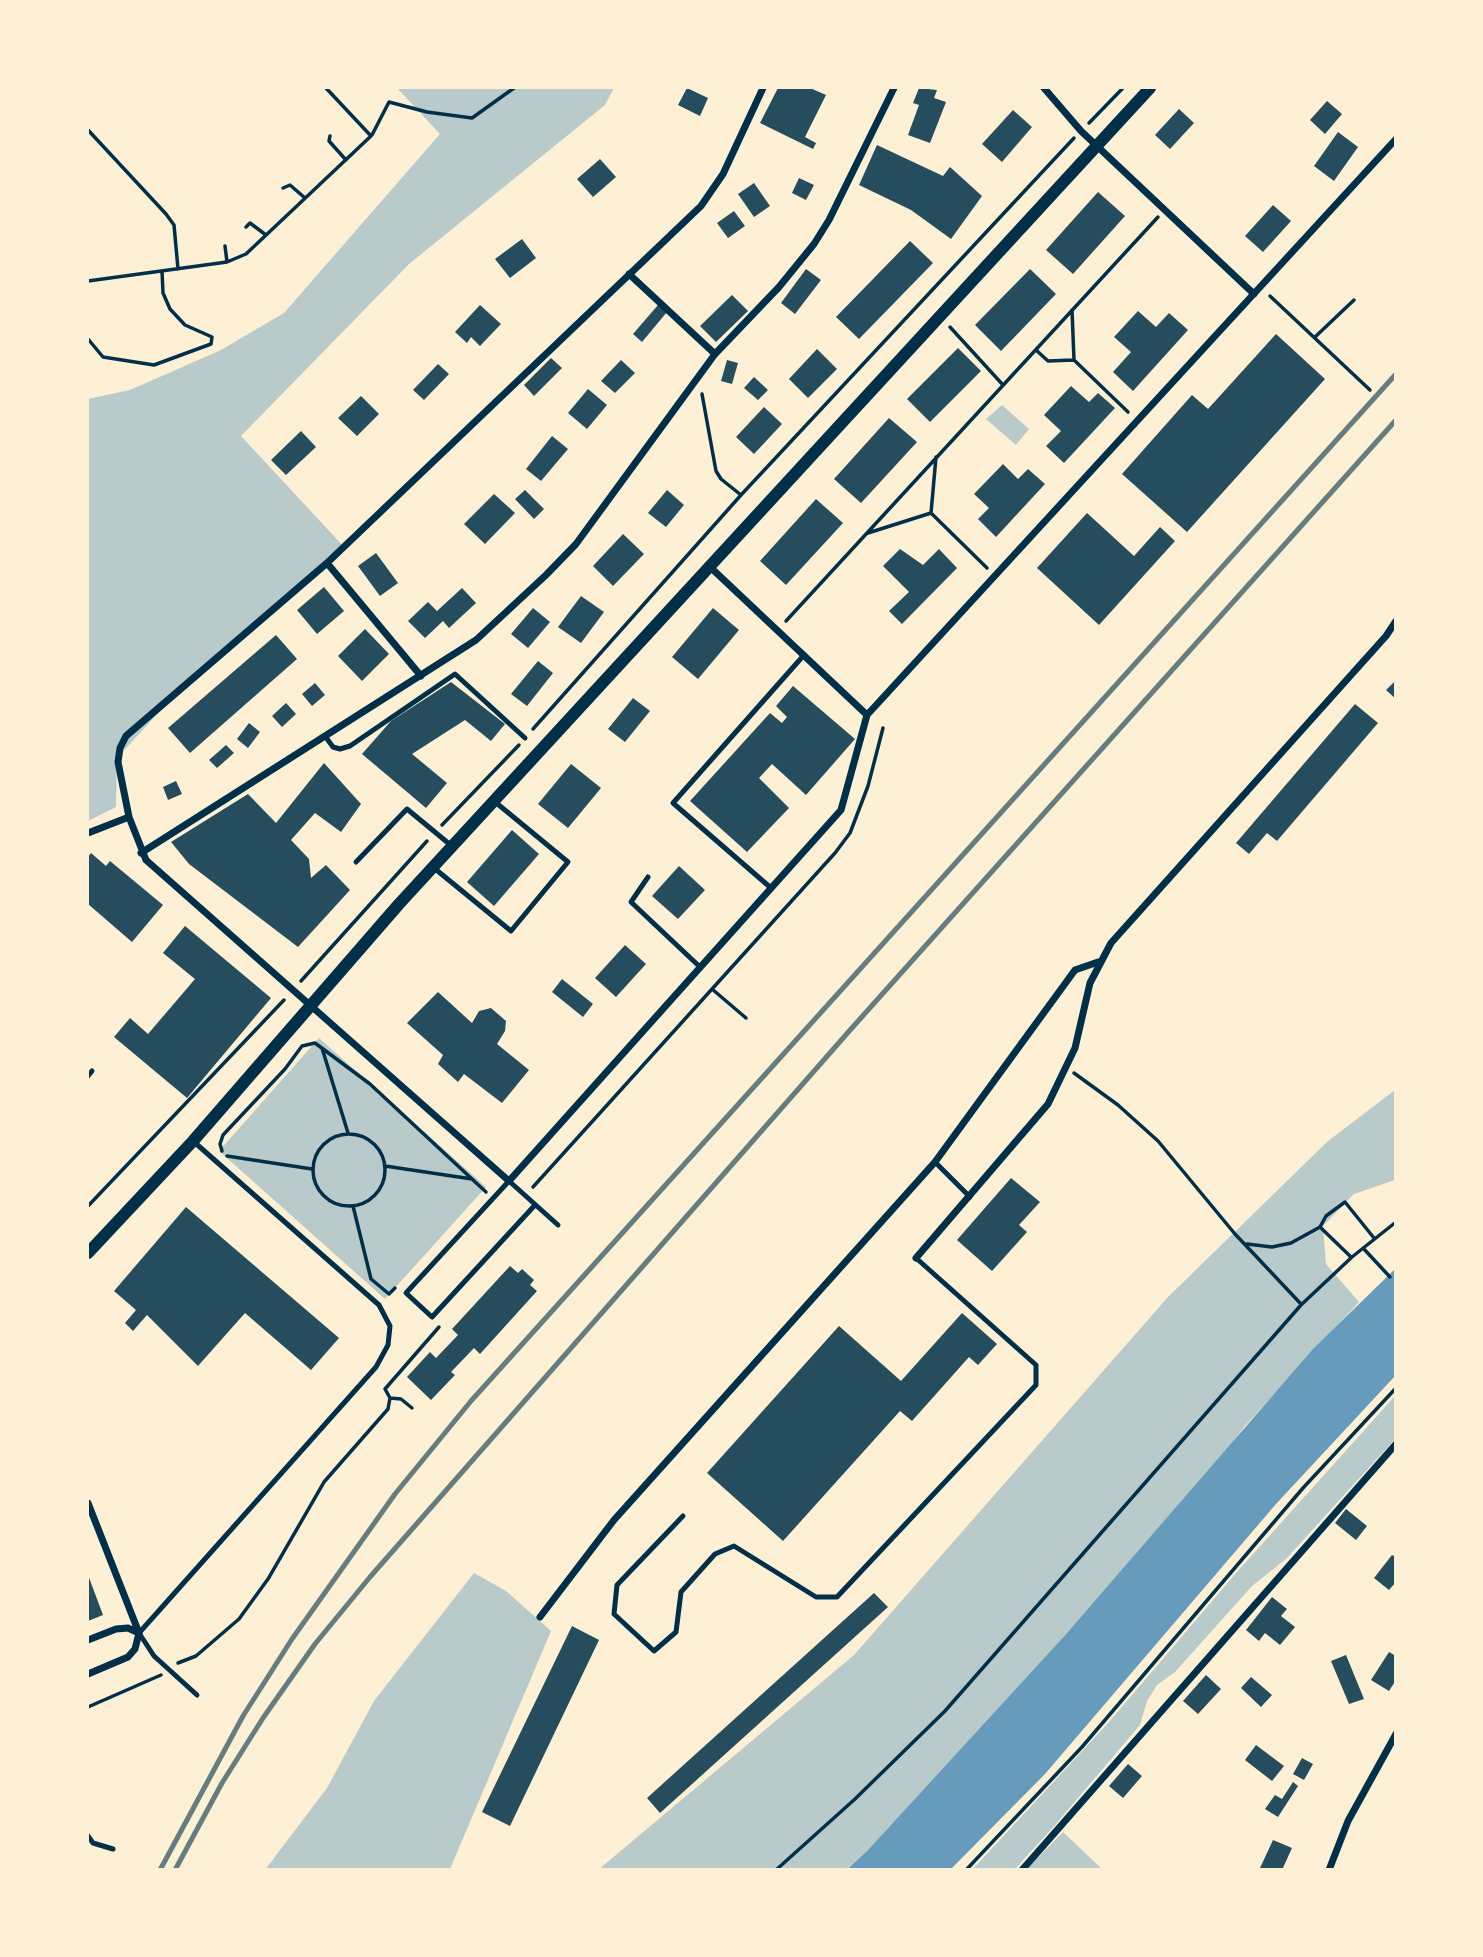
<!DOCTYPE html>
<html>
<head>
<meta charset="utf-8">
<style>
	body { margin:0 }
	#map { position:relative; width:1483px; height:1957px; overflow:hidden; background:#fdf0d5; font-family:"PT Sans Narrow",sans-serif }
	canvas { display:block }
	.frame { position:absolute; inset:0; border:89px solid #fdf0d5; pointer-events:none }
</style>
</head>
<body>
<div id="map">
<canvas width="1483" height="1957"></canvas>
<div class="frame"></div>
</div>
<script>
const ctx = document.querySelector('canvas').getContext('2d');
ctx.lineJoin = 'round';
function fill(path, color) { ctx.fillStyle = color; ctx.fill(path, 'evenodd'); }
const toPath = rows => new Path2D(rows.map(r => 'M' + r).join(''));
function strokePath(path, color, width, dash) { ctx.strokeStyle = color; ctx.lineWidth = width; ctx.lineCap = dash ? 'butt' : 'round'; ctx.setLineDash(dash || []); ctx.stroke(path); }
fill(toPath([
	[397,88,614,88,605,105,409,264,241,436,345,548,195,673,117,758,116,807,88,821,88,399,130,390,221,350,284,313,440,134],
	[1002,405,1029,429,1016,445,986,419],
	[319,1038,486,1187,385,1299,219,1151],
	[1395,1090,1395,1180,1354,1194,1323,1226,1326,1264,1359,1302,1244,1427,1223,1456,1067,1633,867,1851,846,1869,598,1870,854,1655,1168,1297,1328,1141],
	[1395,1396,1395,1439,1286,1559,1252,1586,1175,1672,1157,1685,1147,1701,1140,1725,1055,1825,1015,1869,972,1870,1109,1722,1236,1573],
	[474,1573,506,1591,551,1631,450,1869,265,1870,327,1788,374,1701],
	[1063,1832,1102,1869,1026,1870]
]), '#b9caca');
fill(toPath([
	[1395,1269,1395,1376,1276,1504,1045,1774,951,1869,846,1870,867,1851,1067,1633,1313,1349]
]), '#669bbc');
fill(toPath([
	[687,88,708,98,700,116,678,105],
	[778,88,810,88,826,95,805,137,816,143,813,149,760,123],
	[919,88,937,90,934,98,946,102,930,143,908,135,919,105,913,103],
	[1327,101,1342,114,1325,134,1310,120],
	[1179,109,1194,123,1170,149,1155,135],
	[1013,110,1032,127,1002,162,982,144],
	[1338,132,1358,147,1334,181,1314,166],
	[877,145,943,176,950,167,982,196,951,239,911,210,859,185],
	[600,159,616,177,593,197,577,179],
	[799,178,814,185,806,200,792,193],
	[754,183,770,206,754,217,738,194],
	[1098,192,1125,216,1073,274,1046,250],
	[1273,205,1291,221,1263,252,1245,236],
	[734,211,745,226,728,238,717,223],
	[522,239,536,258,510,278,495,259],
	[910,241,933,263,859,339,836,317],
	[806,269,821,280,795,314,781,303],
	[1030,269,1056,294,1001,351,975,325],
	[732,295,748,311,716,342,700,326],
	[480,305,501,324,480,346,471,337,467,343,455,332],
	[658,305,667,312,642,342,633,334],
	[1138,311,1156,327,1169,313,1188,330,1133,391,1113,372,1131,352,1114,337],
	[1276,334,1325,379,1187,532,1122,474,1192,395,1208,409],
	[958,348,981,371,930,422,907,399],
	[817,349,837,369,808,398,789,379],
	[551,358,562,368,534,396,524,385],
	[621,360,635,373,615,393,601,381],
	[727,360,738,363,732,384,721,381],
	[438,364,449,374,424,400,413,390],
	[754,377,768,390,758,400,744,388],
	[1071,386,1089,402,1098,393,1115,408,1064,463,1046,446,1061,431,1044,415],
	[588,389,607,405,587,429,568,413],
	[361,396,379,414,357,436,338,418],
	[764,407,782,424,754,454,736,437],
	[889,418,917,442,861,503,834,479],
	[301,431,316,447,286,475,271,460],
	[552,436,568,449,541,481,526,469],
	[1003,464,1018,479,1028,469,1045,484,996,537,978,519,989,508,974,494],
	[525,490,544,509,534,519,515,499],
	[667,490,684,505,666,527,648,513],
	[494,494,515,513,485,544,464,524],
	[816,499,843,523,786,585,760,561],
	[1087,513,1134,556,1160,527,1175,541,1099,625,1037,568],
	[623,534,644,554,613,586,593,566],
	[900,549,923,565,939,549,957,568,902,624,889,611,909,592,883,566],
	[376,553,398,583,380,596,358,566],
	[324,587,344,611,317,634,297,610],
	[462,588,476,603,449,628,443,621,425,638,408,621,428,602,437,611],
	[581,596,604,612,581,643,558,627],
	[533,608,550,622,528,648,511,634],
	[713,608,739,630,698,679,672,657],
	[365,629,389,654,362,681,338,656],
	[276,635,297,659,190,753,168,728],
	[538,661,553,673,527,706,511,694],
	[1396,680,1396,699,1386,690],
	[451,682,505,724,491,741,465,720,412,754,447,783,426,808,362,754,391,721],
	[315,683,325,695,312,706,302,694],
	[793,686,855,739,806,795,772,764,759,778,789,808,747,852,690,801,770,713,782,723,787,717,776,706],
	[633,698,650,711,625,742,608,729],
	[286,703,296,714,282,727,272,716],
	[1355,704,1378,723,1277,841,1267,833,1249,854,1236,843],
	[249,723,260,732,248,748,237,739],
	[226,745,234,753,217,768,209,760],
	[324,763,361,804,341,832,315,813,291,840,309,859,311,878,326,865,350,890,298,947,189,864,171,842,248,794,276,823],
	[571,764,601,788,568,828,538,804],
	[176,781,182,794,168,800,163,787],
	[512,830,539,854,494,906,467,882],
	[91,853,106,866,110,861,163,905,132,942,88,904,88,857],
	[679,866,705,890,678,919,652,896],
	[185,926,271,998,187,1098,114,1037,130,1018,148,1034,195,979,163,953],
	[625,945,646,964,616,997,595,978],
	[562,979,593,1004,583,1017,552,992],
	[438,992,472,1023,479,1011,491,1008,506,1021,505,1031,497,1044,529,1070,502,1103,464,1074,458,1082,438,1064,443,1055,407,1023],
	[1011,1178,1040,1202,1019,1225,1027,1232,992,1271,957,1240],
	[186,1207,339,1338,311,1370,245,1313,198,1366,147,1315,133,1331,125,1323,136,1310,114,1291],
	[510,1266,518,1273,522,1269,534,1280,530,1285,537,1291,480,1354,474,1348,451,1372,455,1375,431,1400,407,1377,430,1352,436,1358,458,1335,452,1329],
	[962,1313,997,1344,978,1365,969,1357,912,1421,900,1411,783,1541,707,1473,839,1326,901,1381],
	[1346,1509,1367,1526,1356,1540,1335,1523],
	[1392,1555,1396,1557,1396,1582,1389,1590,1374,1578],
	[88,1575,103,1615,88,1621],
	[874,1593,888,1607,660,1813,647,1798],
	[1272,1597,1287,1609,1281,1616,1295,1627,1280,1645,1265,1633,1259,1641,1246,1630],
	[572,1626,599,1640,510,1826,482,1812],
	[1389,1652,1396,1656,1396,1680,1389,1691,1371,1680],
	[1346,1655,1364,1699,1349,1704,1331,1661],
	[1206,1675,1221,1689,1198,1714,1183,1701],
	[1251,1677,1272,1695,1261,1707,1241,1688],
	[1256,1745,1284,1766,1272,1781,1245,1760],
	[1302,1758,1313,1764,1304,1780,1293,1774],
	[1128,1764,1142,1776,1123,1798,1109,1786],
	[1293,1782,1298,1786,1278,1817,1265,1809,1275,1795,1282,1799],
	[1273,1840,1292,1848,1282,1870,1260,1868]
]), '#264d5e');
strokePath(toPath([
	[1089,123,1123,88],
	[88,130,166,214,174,225,178,269],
	[372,135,389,102,427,112,472,118,514,88],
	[330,136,329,141,346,160],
	[283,188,290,185,305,198],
	[246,227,250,223,266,235],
	[225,246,227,262],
	[88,281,227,262,246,254,371,136,326,88],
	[1270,296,1370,390],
	[950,327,1003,385],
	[1315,337,1354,300],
	[88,339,103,357,154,365,211,344,212,337,185,325,170,309,163,293,162,271],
	[1036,350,1048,361,1074,360,1072,310],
	[1074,360,1128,412],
	[702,394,716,471,721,479,741,495],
	[931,513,987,568],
	[868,533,931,513,936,457],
	[786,621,1158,217],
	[533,729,741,495,1074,138],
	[442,825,519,745],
	[301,981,427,841],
	[712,989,746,1018],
	[322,1048,348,1133],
	[1074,1073,1118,1105,1158,1141,1235,1234,1301,1304],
	'313 1170a36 36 0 1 1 72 0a36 36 0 1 1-72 0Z',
	[222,1151,220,1144,223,1135,285,1069,302,1046,315,1043,370,1084,472,1179],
	[227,1156,312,1169],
	[385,1166,472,1179,486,1192],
	[533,1187,835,853,850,833,868,786,883,728],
	[88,1206,284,1000],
	[353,1206,371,1279,389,1294,395,1288],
	[1320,1227,1351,1257],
	[1247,1244,1272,1247,1291,1243,1320,1227,1326,1216,1345,1202,1374,1238],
	[1363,1248,1390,1277],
	[390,1398,401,1399,412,1408],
	[178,1663,196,1656,239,1619,268,1579,324,1482,388,1409,390,1398,385,1389,439,1327],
	[88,1707,161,1675],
	[776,1870,855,1799,945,1711,1301,1305,1352,1257,1396,1222],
	[966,1870,1082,1747,1303,1488,1396,1388]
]), '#003049', 3.5);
strokePath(toPath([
	[325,736,333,747,340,749,350,746,455,674,525,738],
	[356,862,407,809,453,847],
	[434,868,511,931,568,862,494,801],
	[648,877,631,902,700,967],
	[771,888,673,803,804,655],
	[88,1076,92,1071],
	[193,1141,379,1305,390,1326,388,1345,376,1367,139,1633,154,1656,197,1695],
	[935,1162,970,1197],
	[535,1205,432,1317,406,1293,509,1181,558,1225],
	[683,1516,617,1585,614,1614,654,1651,676,1632,681,1592,715,1554,734,1546,816,1597,837,1597,1036,1385,1036,1365,916,1258],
	[88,1836,93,1843,113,1849]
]), '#003049', 5);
strokePath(toPath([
	[1044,88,1081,131,1254,294],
	[629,274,715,354],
	[327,563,421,676],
	[708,565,867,715],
	[129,817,118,762,120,748,126,736,327,563,701,206,723,174,763,88],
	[88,833,129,817,146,860,509,1181,841,810,867,715,1396,139],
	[141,853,476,640,546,575,576,544,715,354,779,287,814,244,829,220,894,88],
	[916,1258,1048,1104,1075,1048,1090,983,1111,943,1386,636,1396,621],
	[88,1503,139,1633],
	[540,1617,614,1520,935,1162,1075,970,1098,962],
	[88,1640,116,1629,128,1628,139,1633],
	[88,1674,128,1657,135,1649,139,1633],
	[1022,1870,1396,1444],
	[1329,1870,1348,1821,1396,1734]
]), '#003049', 7);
strokePath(toPath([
	[88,1253,193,1141,399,904,1150,88]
]), '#003049', 12);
strokePath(toPath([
	[160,1870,243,1716,292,1639,395,1494,471,1401,1396,374],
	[175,1870,222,1783,263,1718,315,1644,370,1577,851,1029,1396,420]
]), '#657d81', 5);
</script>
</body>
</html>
